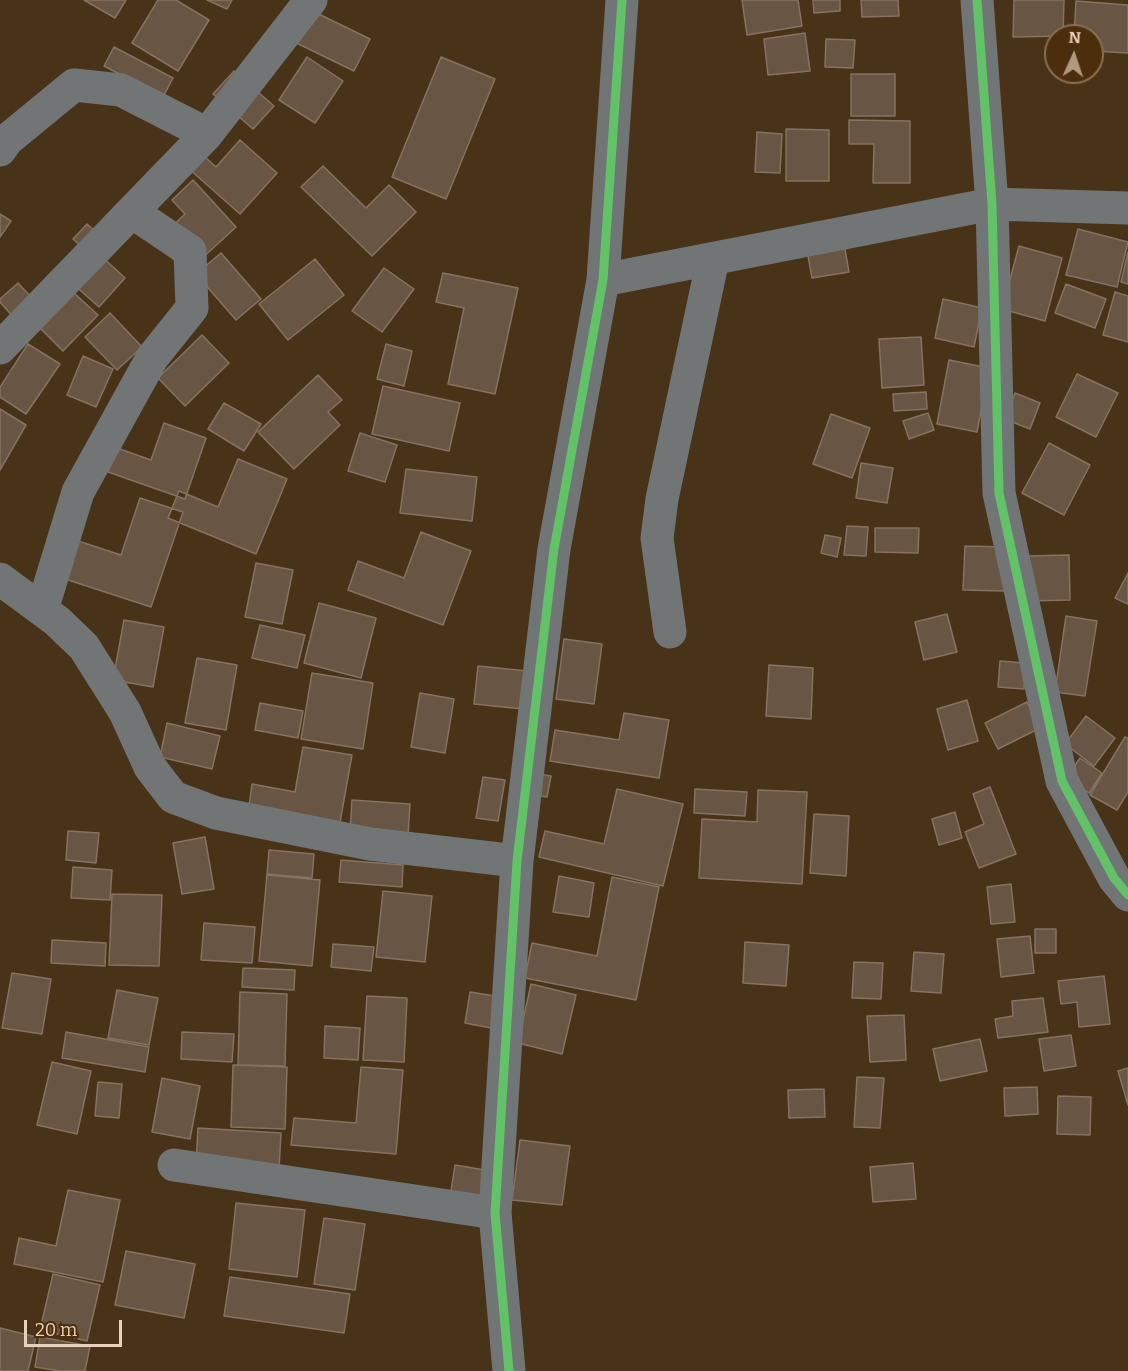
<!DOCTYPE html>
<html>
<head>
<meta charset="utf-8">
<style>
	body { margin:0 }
	#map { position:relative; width:1128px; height:1371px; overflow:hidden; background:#483318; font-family:Bitter,serif }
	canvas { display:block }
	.north { position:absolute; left:1044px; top:24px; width:60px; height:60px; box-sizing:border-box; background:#4c2e0c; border:2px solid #8a6f52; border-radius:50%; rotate:3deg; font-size:16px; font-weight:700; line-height:24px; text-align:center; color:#e8d0ba }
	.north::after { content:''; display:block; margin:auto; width:21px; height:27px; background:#b09981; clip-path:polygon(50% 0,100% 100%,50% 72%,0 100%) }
	.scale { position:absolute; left:24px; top:1320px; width:98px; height:27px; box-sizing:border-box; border:3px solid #e8d0ba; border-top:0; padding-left:8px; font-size:18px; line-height:21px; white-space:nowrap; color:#e8d0ba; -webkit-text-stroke:4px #4c2e0c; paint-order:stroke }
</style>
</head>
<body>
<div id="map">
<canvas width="1128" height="1371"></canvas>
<div class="north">N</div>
<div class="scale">20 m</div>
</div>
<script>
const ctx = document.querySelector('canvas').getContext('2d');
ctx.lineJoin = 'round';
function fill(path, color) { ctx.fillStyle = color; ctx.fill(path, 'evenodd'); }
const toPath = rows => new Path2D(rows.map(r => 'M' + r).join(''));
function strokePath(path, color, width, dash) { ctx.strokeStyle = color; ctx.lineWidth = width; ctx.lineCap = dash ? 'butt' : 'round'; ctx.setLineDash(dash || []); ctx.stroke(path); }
const building = toPath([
	[84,0,126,0,115,18,84,0],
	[158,0,176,0,209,20,178,71,132,43,158,0],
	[207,0,232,0,227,9,207,0],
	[742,0,798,0,802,26,747,35,742,0],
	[813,0,840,0,840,11,814,13,813,0],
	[861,0,898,0,899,16,862,17,861,0],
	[1014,0,1064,0,1063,36,1013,37,1014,0],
	[1076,1,1128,5,1128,53,1092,51,1092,36,1074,36,1076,1],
	[294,2,370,39,354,71,278,34,294,2],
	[805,33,810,71,768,75,764,39,805,33],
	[826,39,855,40,853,68,825,67,826,39],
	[114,47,173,78,163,97,104,66,114,47],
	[307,57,343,81,315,123,279,100,307,57],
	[441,57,495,79,446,199,392,177,441,57],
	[234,71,274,106,253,129,213,94,234,71],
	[851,74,895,74,895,116,851,116,851,74],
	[849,120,910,121,910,183,873,183,874,144,849,144,849,120],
	[786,129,829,130,829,181,786,181,786,129],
	[757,132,782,134,780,173,755,172,757,132],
	[240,140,277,173,240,214,179,160,192,145,216,167,240,140],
	[323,166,366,208,389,185,416,212,372,256,301,187,323,166],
	[193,180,236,227,186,273,157,241,185,214,172,200,193,180],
	[0,214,11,221,0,237,0,214],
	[87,224,107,242,92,257,73,239,87,224],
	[1078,229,1128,242,1117,287,1066,275,1078,229],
	[844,244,849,272,812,278,807,250,844,244],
	[1019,246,1062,258,1045,321,1002,309,1019,246],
	[1128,252,1128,284,1121,282,1128,252],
	[221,253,261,299,236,320,196,274,221,253],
	[99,254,125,278,99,307,72,283,99,254],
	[315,259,344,295,288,340,259,304,315,259],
	[384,268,414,289,382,332,352,311,384,268],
	[443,273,518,288,495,394,448,384,464,308,436,302,443,273],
	[18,283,44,311,24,329,0,302,0,299,18,283],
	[1066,284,1106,299,1095,328,1055,313,1066,284],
	[1115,292,1128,296,1128,342,1103,335,1115,292],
	[74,293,98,315,63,351,40,328,74,293],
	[943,299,982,308,974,347,935,338,943,299],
	[110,313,142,347,117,370,85,337,110,313],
	[202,335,229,363,185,406,158,378,202,335],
	[921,337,924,385,882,388,879,339,921,337],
	[28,344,60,364,26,414,0,397,0,387,28,344],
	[386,344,412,351,404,386,377,379,386,344],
	[83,356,113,369,96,407,67,395,83,356],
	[949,360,989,368,977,432,937,424,949,360],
	[1077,374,1118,393,1096,437,1056,417,1077,374],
	[318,375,342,400,328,412,340,425,294,469,258,432,318,375],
	[383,386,460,403,449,451,372,434,383,386],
	[926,392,927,409,894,411,893,394,926,392],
	[1015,393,1040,403,1030,429,1005,419,1015,393],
	[224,403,261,424,244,451,208,429,224,403],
	[0,409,26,425,0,470,0,409],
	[928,413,934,430,909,439,903,421,928,413],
	[831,414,870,428,852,478,813,464,831,414],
	[164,423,206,438,185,499,108,472,117,448,151,460,164,423],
	[360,433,397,445,385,482,348,471,360,433],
	[1049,443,1090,465,1064,515,1022,493,1049,443],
	[238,459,287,479,256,554,168,518,179,491,218,507,238,459],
	[861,463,893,468,887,503,856,498,861,463],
	[406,469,477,477,472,521,400,513,406,469],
	[140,498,183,512,151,607,62,578,75,540,121,555,140,498],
	[847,526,868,527,866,556,844,555,847,526],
	[875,528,919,528,918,553,875,552,875,528],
	[421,532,471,551,443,625,348,590,358,561,404,578,421,532],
	[825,535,841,538,837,557,821,553,825,535],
	[965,546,1005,547,1004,591,963,590,965,546],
	[1069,555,1070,600,1027,601,1026,556,1069,555],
	[256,563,293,570,282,624,245,617,256,563],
	[1128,573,1128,604,1115,598,1128,573],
	[319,603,376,618,361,678,304,663,319,603],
	[947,614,957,652,924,660,915,622,947,614],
	[1066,616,1097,621,1085,696,1055,692,1066,616],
	[124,620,164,627,153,687,113,680,124,620],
	[260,625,305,635,297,668,252,658,260,625],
	[564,639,602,644,594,704,556,699,564,639],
	[197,658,237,665,226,730,185,723,197,658],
	[1000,661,1025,663,1024,689,998,687,1000,661],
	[769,665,813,668,811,719,766,716,769,665],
	[478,666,527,671,523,709,474,704,478,666],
	[312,673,373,683,363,749,301,739,312,673],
	[420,693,454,699,445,753,411,747,420,693],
	[967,700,978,741,948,750,937,709,967,700],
	[1027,702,1040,728,998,749,985,723,1027,702],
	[260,703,303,711,298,738,255,730,260,703],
	[624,713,669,720,659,778,550,761,555,730,619,740,624,713],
	[1086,716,1115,738,1094,766,1065,744,1086,716],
	[167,723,220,736,212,769,160,757,167,723],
	[1125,737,1128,738,1128,792,1117,810,1090,795,1125,737],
	[303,747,352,755,339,828,248,813,252,784,295,792,303,747],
	[1080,758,1102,773,1089,793,1066,779,1080,758],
	[532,773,551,776,547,797,528,794,532,773],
	[483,777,505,780,498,821,476,818,483,777],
	[990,787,1016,854,979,868,965,832,984,824,973,794,990,787],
	[617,789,683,804,663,886,539,857,545,831,604,844,617,789],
	[695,789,747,792,745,816,694,813,695,789],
	[758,790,807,792,802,884,699,878,702,819,757,822,758,790],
	[352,800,410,804,408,835,350,832,352,800],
	[955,812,962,838,939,845,932,819,955,812],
	[814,814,849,816,846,876,810,873,814,814],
	[68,831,99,833,96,863,66,860,68,831],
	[205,837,214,889,182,894,173,843,205,837],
	[269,850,314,854,312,878,267,874,269,850],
	[341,860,403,865,402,887,339,882,341,860],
	[73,867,112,870,110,900,71,898,73,867],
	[267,875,320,880,312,966,259,961,267,875],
	[559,876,594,883,589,917,553,912,559,876],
	[612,877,659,887,636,1000,525,978,532,943,597,956,612,877],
	[1011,884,1015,922,991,924,987,887,1011,884],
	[383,891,432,896,425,962,376,957,383,891],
	[112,894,162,895,159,966,109,965,112,894],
	[204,923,255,927,252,963,201,960,204,923],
	[1035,929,1056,929,1056,953,1035,953,1035,929],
	[1030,936,1034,973,1001,977,997,939,1030,936],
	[52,940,106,943,105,966,51,963,52,940],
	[745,942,789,945,786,986,743,983,745,942],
	[333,944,374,947,371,971,331,967,333,944],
	[914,952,944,954,941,993,911,991,914,952],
	[854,962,883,963,881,999,852,998,854,962],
	[243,968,295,970,294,990,242,987,243,968],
	[12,973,51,979,42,1034,2,1028,12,973],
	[1104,976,1110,1024,1079,1027,1077,1002,1061,1004,1058,981,1104,976],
	[531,984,576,995,562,1054,518,1043,531,984],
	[117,990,158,998,149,1045,108,1038,117,990],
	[240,992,287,994,285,1066,238,1065,240,992],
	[470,992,501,997,496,1029,465,1023,470,992],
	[367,996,407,998,404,1062,363,1060,367,996],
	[1043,998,1048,1032,998,1038,995,1019,1013,1016,1012,1001,1043,998],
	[904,1015,906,1060,870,1062,867,1016,904,1015],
	[325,1026,360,1028,358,1060,324,1058,325,1026],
	[66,1032,149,1047,145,1072,62,1058,66,1032],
	[182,1032,234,1034,232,1062,181,1059,182,1032],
	[1071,1035,1076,1066,1044,1071,1039,1039,1071,1035],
	[980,1039,987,1071,940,1081,933,1049,980,1039],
	[52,1062,91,1071,77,1134,37,1125,52,1062],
	[233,1065,287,1067,285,1129,231,1127,233,1065],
	[361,1067,403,1070,396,1154,291,1145,294,1118,356,1123,361,1067],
	[1128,1068,1128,1105,1118,1071,1128,1068],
	[857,1077,884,1078,880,1128,854,1127,857,1077],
	[162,1078,200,1086,190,1139,152,1132,162,1078],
	[98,1082,122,1084,119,1118,95,1116,98,1082],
	[1037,1087,1038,1114,1005,1116,1004,1088,1037,1087],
	[824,1089,825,1117,789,1118,788,1090,824,1089],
	[1058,1096,1091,1097,1090,1135,1057,1134,1058,1096],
	[198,1128,281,1133,279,1169,196,1164,198,1128],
	[520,1140,570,1146,562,1205,512,1200,520,1140],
	[913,1163,916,1199,873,1202,870,1167,913,1163],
	[455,1165,497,1172,489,1217,448,1210,455,1165],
	[68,1190,120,1200,103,1282,14,1264,19,1238,56,1246,68,1190],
	[236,1203,305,1210,297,1277,229,1269,236,1203],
	[324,1218,365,1224,355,1290,314,1284,324,1218],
	[126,1251,195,1264,184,1318,115,1305,126,1251],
	[53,1274,100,1285,87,1341,40,1330,53,1274],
	[230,1277,350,1294,344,1333,224,1316,230,1277],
	[0,1328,36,1337,28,1371,0,1371,0,1328],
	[40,1337,90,1346,85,1371,60,1371,35,1367,40,1337]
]);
fill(building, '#685543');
strokePath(building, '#877261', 1.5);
strokePath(toPath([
	[977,0,992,204,999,493,1062,781,1114,878,1128,895],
	[0,150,7,140,74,85,121,90,207,134],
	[603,280,992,204,1128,208],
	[0,348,207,134,311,0],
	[0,579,57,621,84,647,125,712,150,767,173,797,216,813,370,844,517,861],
	[42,610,78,492,152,358,192,308,190,251,132,212],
	[670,632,657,538,662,499,713,259],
	[174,1165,495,1213],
	[509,1371,495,1213,517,861,554,549,603,280,622,0]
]), '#727576', 33);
strokePath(toPath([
	[977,0,992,204,999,493,1062,781,1114,878,1128,895],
	[509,1371,495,1213,517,861,554,549,603,280,622,0]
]), '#61c268', 9);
</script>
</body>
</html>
